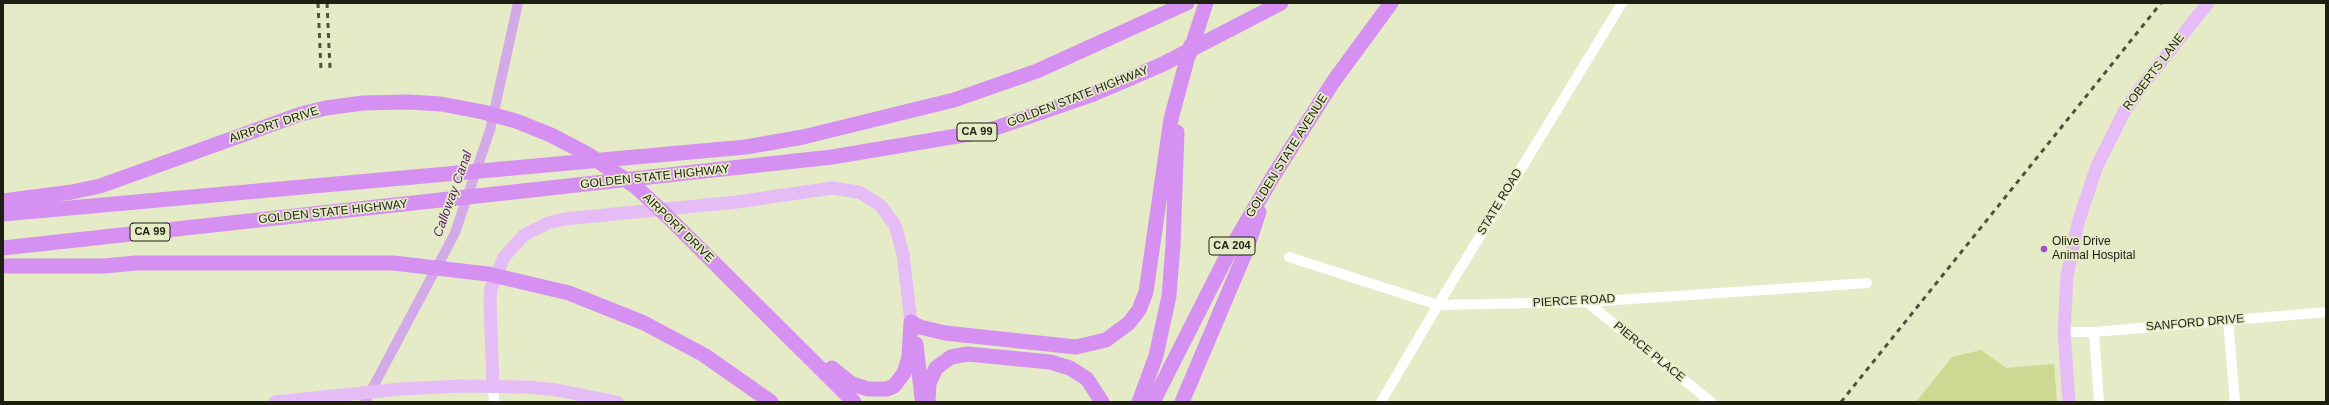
<!DOCTYPE html>
<html>
<head>
<meta charset="utf-8">
<style>
	body { margin:0 }
	#map { position:relative; width:2329px; height:405px; overflow:hidden; background:#e5ebc6; font-family:Helvetica,sans-serif }
	canvas { display:block }
	.frame { position:absolute; inset:0; border:4px solid #1d1f12; pointer-events:none }
</style>
</head>
<body>
<div id="map">
<canvas width="2329" height="405"></canvas>
<div class="frame"></div>
</div>
<script>
const ctx = document.querySelector('canvas').getContext('2d');
ctx.lineJoin = 'round';
function fill(path, color) { ctx.fillStyle = color; ctx.fill(path, 'evenodd'); }
const toPath = rows => new Path2D(rows.map(r => 'M' + r).join(''));
function strokePath(path, color, width, dash) { ctx.strokeStyle = color; ctx.lineWidth = width; ctx.lineCap = dash ? 'butt' : 'round'; ctx.setLineDash(dash || []); ctx.stroke(path); }
function write(font, color, halo, rows, align = 'center') {
  ctx.font = font + ' Helvetica,sans-serif'; ctx.lineWidth = 3.5; ctx.setLineDash([]); ctx.textBaseline = 'middle'; ctx.strokeStyle = halo; ctx.fillStyle = color; for (const [text, x, y, turn = 0] of rows) {
    ctx.save(); ctx.translate(x, y); ctx.rotate((+turn || 0) * Math.PI / 180); ctx.textAlign = isNaN(turn) ? turn : align; if (halo) ctx.strokeText(text, 0, 0); ctx.fillText(text, 0, 0); ctx.restore();
  }
}
fill(toPath([
	[1981,350,2006,368,2054,364,2057,402,1916,402,1952,357]
]), '#cdd892');
strokePath(toPath([
	[365,402,455,233,490,130,518,3]
]), '#d3a9e7', 10);
strokePath(toPath([
	[1289,257,1438,305,1587,302,1867,283],
	[1587,302,1711,402],
	[2228,320,2235,402],
	[2064,332,2094,332,2326,312],
	[2094,332,2099,402],
	[493,386,494,402],
	[1381,402,1438,305,1622,3]
]), '#fff', 10);
strokePath(toPath([
	[493,386,490,301,491,288,504,257,524,235,548,223,564,219,737,202,832,188,859,192,880,205,895,225,903,254,911,322],
	[275,402,400,389,461,386,528,387,557,390,617,402],
	[2069,402,2064,332,2067,276,2078,223,2097,166,2124,112,2141,87,2208,3]
]), '#e6bcf7', 13);
strokePath(toPath([
	[1189,55,1206,3],
	[3,201,72,192,100,186,301,114,326,108,363,103,409,102,441,104,483,112,516,121,551,135,589,155,636,187,666,215,854,402],
	[3,214,746,147,803,137,954,100,1037,71,1187,3],
	[3,248,832,157,987,131,1091,95,1161,65,1281,3],
	[3,266,104,266,136,263,393,263,488,274,569,293,644,323,704,355,771,402],
	[911,322,920,327,945,333,1076,347,1106,340,1129,323,1139,310,1146,292,1171,119,1191,45],
	[916,344,922,398],
	[832,368,852,384,868,389,887,389,894,386,904,373,909,357,911,322],
	[928,402,929,383,936,368,951,357,968,354,1050,362,1070,368,1087,379,1102,402],
	[1139,402,1156,356,1169,296,1173,246,1177,132],
	[1153,402,1229,252,1272,178,1333,82,1391,3],
	[1182,402,1246,251,1259,212]
]), '#d590f2', 15);
strokePath(toPath([
	[318,3,321,70],
	[327,3,330,68],
	[1841,402,2161,3]
]), '#4f523f', 3, [5, 5]);
for (const [x, y, r, color] of [
	[2044,249,4,"#a050c0"]
]) { const dot = new Path2D(); dot.arc(x, y, r, 0, 2 * Math.PI); ctx.fillStyle = color; ctx.fill(dot); strokePath(dot, '#e5ebc6', 1.5); }
for (const [x, y, w] of [
	[977,132,40],
	[150,232,40],
	[1232,246,46]
]) { const box = new Path2D(); box.roundRect(x - w / 2, y - 9, w, 18, 3); ctx.fillStyle = '#e5ebc6'; ctx.fill(box); strokePath(box, '#1d1f12', 1); }
write('bold 11px', '#1d1f12', null, [
	["CA 99",977,132],
	["CA 99",150,232],
	["CA 204",1232,246]
]);
write('12px', '#1d1f12', '#e5ebc6', [
	["ROBERTS LANE",2154,72,-53],
	["GOLDEN STATE HIGHWAY",1078,97,-21],
	["AIRPORT DRIVE",274,125,-18],
	["GOLDEN STATE AVENUE",1287,156,-58],
	["GOLDEN STATE HIGHWAY",655,177,-6],
	["STATE ROAD",1500,202,-59],
	["GOLDEN STATE HIGHWAY",333,212,-6],
	["AIRPORT DRIVE",678,228,44],
	["PIERCE ROAD",1574,301,-3],
	["SANFORD DRIVE",2195,323,-5],
	["PIERCE PLACE",1649,352,39]
]);
write('12px', '#1d1f12', '#e5ebc6', [
	["Olive Drive",2052,242],
	["Animal Hospital",2052,256]
], 'left');
write('italic 13px', '#57226b', '#e5ebc6', [
	["Calloway Canal",453,194,-70]
]);
</script>
</body>
</html>
